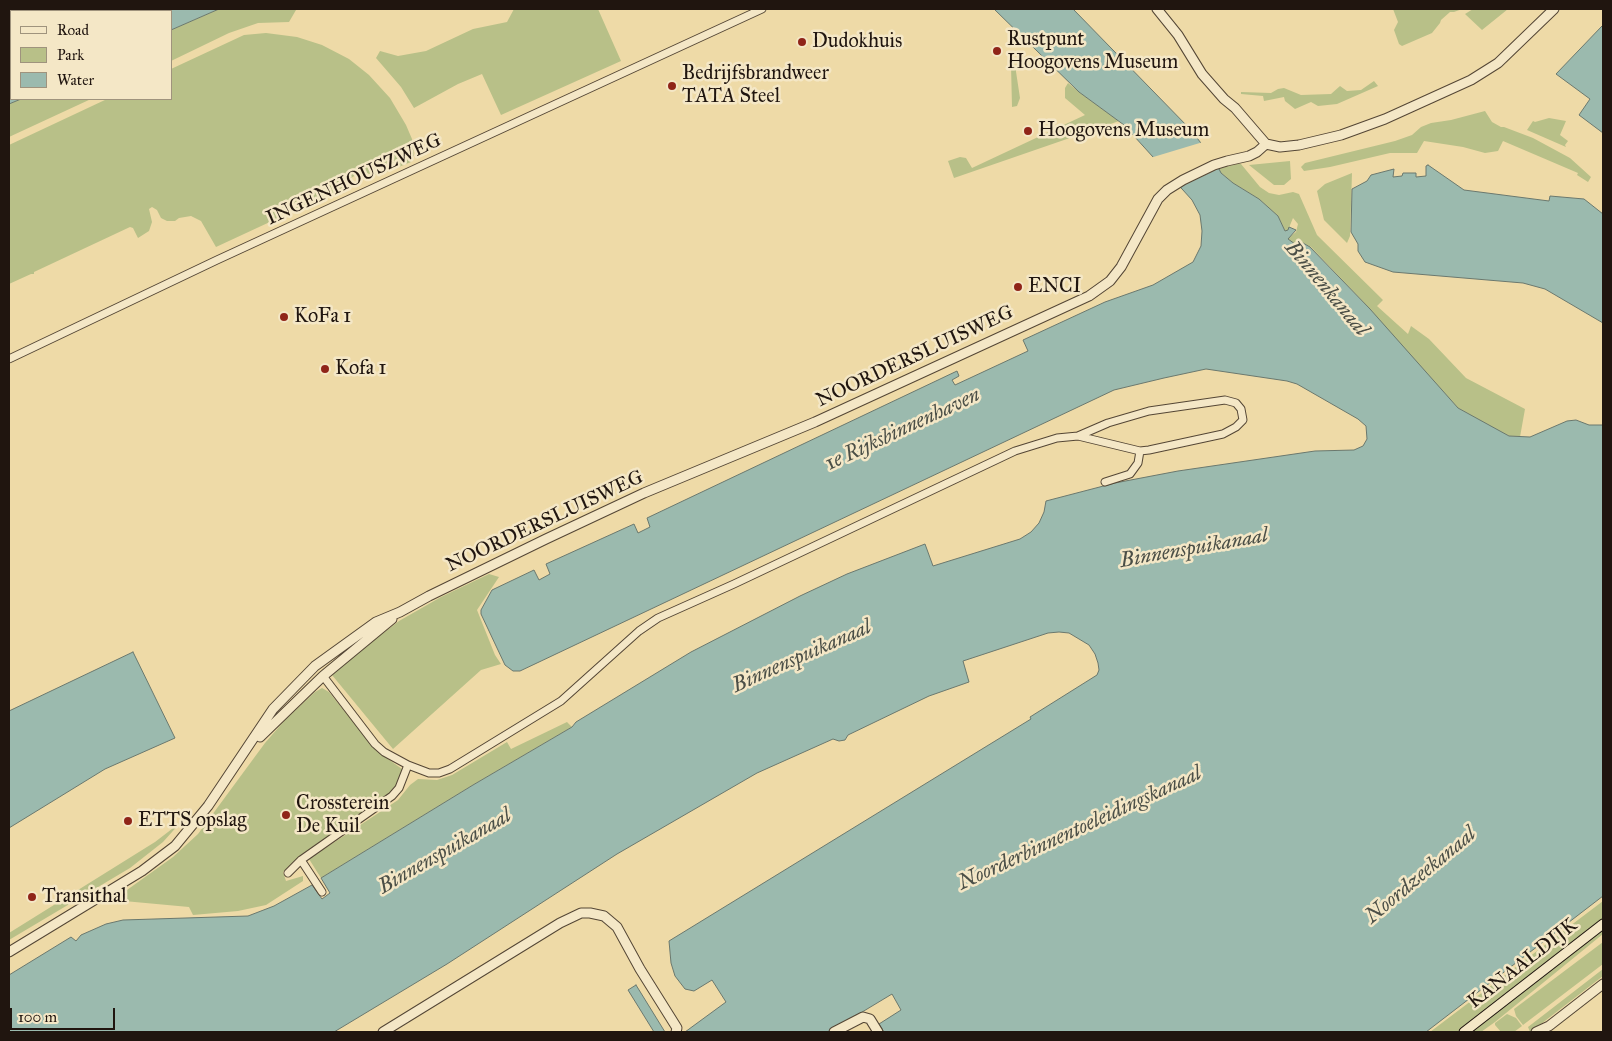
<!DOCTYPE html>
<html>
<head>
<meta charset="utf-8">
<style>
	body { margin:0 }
	#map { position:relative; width:1612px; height:1041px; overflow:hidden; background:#eedaa7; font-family:"IM FELL Great Primer",serif }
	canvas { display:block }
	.frame { position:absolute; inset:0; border:10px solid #20150f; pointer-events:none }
	.legend { position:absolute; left:10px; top:10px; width:162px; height:90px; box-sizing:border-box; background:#f4e7c6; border:1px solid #9f937d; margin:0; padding:6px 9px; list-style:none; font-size:15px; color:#20150f }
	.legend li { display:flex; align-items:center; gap:10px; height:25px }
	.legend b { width:25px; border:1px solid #9f937d }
	.scale { position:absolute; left:10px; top:1008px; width:105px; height:22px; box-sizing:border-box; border:2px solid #20150f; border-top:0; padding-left:6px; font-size:15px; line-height:18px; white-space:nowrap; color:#20150f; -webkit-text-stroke:4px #f4e7c6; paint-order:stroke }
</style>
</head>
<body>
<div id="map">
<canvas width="1612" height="1041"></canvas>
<div class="frame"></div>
<ul class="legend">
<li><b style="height:6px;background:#f4e7c6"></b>Road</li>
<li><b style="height:14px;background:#b8c088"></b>Park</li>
<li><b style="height:14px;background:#9bbaae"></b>Water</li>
</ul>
<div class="scale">100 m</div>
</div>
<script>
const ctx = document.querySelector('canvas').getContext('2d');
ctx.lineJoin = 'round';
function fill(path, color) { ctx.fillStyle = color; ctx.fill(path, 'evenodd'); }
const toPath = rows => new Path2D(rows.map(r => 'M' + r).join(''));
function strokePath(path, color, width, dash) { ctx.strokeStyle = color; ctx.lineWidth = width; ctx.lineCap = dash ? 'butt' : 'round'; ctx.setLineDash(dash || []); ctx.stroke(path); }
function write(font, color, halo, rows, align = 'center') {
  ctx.font = font + ' "IM FELL Great Primer",serif'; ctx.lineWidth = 5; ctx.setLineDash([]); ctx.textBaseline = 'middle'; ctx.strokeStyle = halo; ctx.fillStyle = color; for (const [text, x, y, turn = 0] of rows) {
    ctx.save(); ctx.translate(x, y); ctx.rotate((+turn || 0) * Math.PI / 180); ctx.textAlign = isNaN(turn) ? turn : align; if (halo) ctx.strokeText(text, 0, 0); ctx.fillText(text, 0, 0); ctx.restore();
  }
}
fill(toPath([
	[219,9,296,9,296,10,289,22,258,23,229,33,171,61,171,30],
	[514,9,598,9,621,61,501,115,482,74,458,84,414,108,401,87,376,58,380,51,398,56,426,51,473,29,507,22],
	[1393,9,1462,9,1454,12,1450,12,1441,20,1440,23,1432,33,1402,46,1399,44,1394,30,1398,22],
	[1473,9,1508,9,1482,30,1465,14],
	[266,33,297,37,322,45,349,59,369,75,390,98,406,125,412,139,414,155,411,162,379,175,364,173,356,175,351,178,346,192,336,195,328,195,216,247,201,221,191,216,179,218,175,221,167,221,161,218,157,210,152,207,149,209,152,222,149,231,138,238,133,228,130,227,34,272,34,274,31,274,9,284,9,145,107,99,171,99,171,69,244,35],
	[1011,65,1015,65,1020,98,1017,106,1012,107],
	[1374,81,1378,86,1337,104,1318,106,1311,102,1295,109,1285,101,1284,97,1264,101,1263,96,1241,94,1241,92,1271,93,1278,89,1284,88,1301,95,1331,94,1340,86,1347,91,1361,90],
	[1068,83,1079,92,1119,121,954,178,948,161,960,157,966,158,972,168,1085,115,1065,98,1065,88],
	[21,99,91,99,9,137,9,104],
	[1485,111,1492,122,1501,127,1504,127,1533,138,1570,158,1591,177,1588,182,1577,175,1578,173,1503,141,1498,151,1485,153,1463,147,1424,141,1417,153,1390,153,1330,167,1304,171,1301,167,1305,163,1395,141,1412,135,1421,127,1431,123,1451,120],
	[1549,118,1566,121,1560,135,1568,141,1565,145,1566,147,1527,130,1533,121,1535,122],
	[1290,161,1291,179,1284,185,1274,185,1249,165],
	[1237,164,1241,164,1260,187,1269,193,1279,195,1293,192,1299,194,1317,235,1383,300,1377,306,1408,334,1411,326,1429,339,1466,378,1525,409,1520,437,1509,436,1501,433,1458,408,1400,345,1370,309,1311,247,1303,243,1295,244,1287,239,1296,232,1298,224,1293,218,1288,230,1285,231,1278,216,1259,199,1233,183,1221,173,1218,169],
	[1352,173,1350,236,1347,243,1324,220,1317,191,1325,184],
	[489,574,499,577,477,610,495,655,501,664,481,670,393,749,332,675,357,653,399,621,441,597],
	[322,688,329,692,377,751,402,769,401,777,397,787,387,796,293,862,283,872,286,881,303,876,303,881,266,905,238,911,193,915,189,907,113,900,173,857,198,834,265,743,285,720,315,692],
	[567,722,572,727,473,785,321,878,309,859,398,800,410,785,418,779,437,780,452,775,507,742,511,749],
	[181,822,163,842,130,868,9,940,9,933,155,842],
	[1603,901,1603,920,1457,1032,1430,1032],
	[1603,930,1603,934,1495,1022,1481,1032,1470,1032],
	[1603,942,1603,964,1523,1025,1516,1016,1514,1009],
	[1603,969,1603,976,1550,1017,1541,1024,1541,1026,1530,1032,1528,1027],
	[1507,1014,1516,1018,1522,1026,1514,1032,1501,1032,1495,1025,1495,1023]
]), '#b8c088');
const water = toPath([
	[58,9,219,9,171,30,171,11,52,11,58,9],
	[994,9,1073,9,1190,129,1215,161,1221,173,1233,183,1259,199,1278,216,1285,231,1288,230,1289,227,1296,230,1288,239,1295,244,1303,243,1310,247,1370,309,1458,408,1509,436,1530,437,1567,421,1576,420,1589,425,1603,425,1603,896,1426,1032,884,1032,879,1024,901,1010,892,994,829,1032,685,1032,726,1002,712,980,694,991,685,989,675,976,671,963,669,941,1031,719,1030,717,1097,675,1099,670,1098,663,1095,654,1089,645,1069,633,1059,632,1048,633,963,661,969,682,929,696,848,735,845,740,839,741,833,739,757,773,617,854,447,964,334,1032,9,1032,9,975,71,937,76,941,81,935,106,924,123,920,248,916,274,906,312,885,322,899,330,893,321,878,473,785,572,727,576,722,691,652,800,596,847,574,925,544,933,566,1020,539,1031,532,1039,523,1044,512,1046,501,1115,483,1178,471,1315,451,1354,450,1363,446,1367,439,1366,426,1358,419,1297,384,1287,381,1206,369,1164,378,1114,390,520,671,513,671,505,665,481,614,481,610,492,590,534,570,539,580,550,574,546,564,634,524,638,533,650,527,647,518,957,371,959,376,952,380,955,385,1028,351,1023,340,1105,302,1153,285,1193,262,1201,246,1202,231,1200,215,1192,200,1124,125,1079,92,994,9],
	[1603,25,1603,133,1579,115,1590,99,1556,74,1603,25],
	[11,30,11,99,21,99,9,104,9,32,11,30],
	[1428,165,1464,190,1549,201,1550,196,1584,199,1603,214,1603,323,1545,289,1523,283,1393,272,1365,262,1358,251,1358,244,1351,232,1352,189,1367,181,1371,175,1394,169,1393,177,1402,176,1403,173,1416,173,1416,177,1426,176,1426,166,1428,165],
	[133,652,175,738,105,769,9,828,9,711,133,652],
	[636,985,665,1032,654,1032,628,990,636,985]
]);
fill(water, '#9bbaae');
strokePath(water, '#6a786e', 1);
fill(toPath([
	[1203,142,1218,160,1220,168,1178,188,1150,158]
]), '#eedaa7');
const minor = toPath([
	[9,359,217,260,762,9],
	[1105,482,1130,474,1138,463,1140,451],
	[323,676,375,744,384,752,408,765,429,773,439,773,450,769,561,701,639,631,658,618,734,584,1015,451,1057,438,1078,436,1108,423,1149,411,1225,400,1236,403,1241,409,1243,420,1236,427,1223,434,1149,450,1140,451,1078,436],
	[301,860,322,892],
	[288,873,301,860,392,796,399,788,408,765]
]);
const tertiary = toPath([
	[1157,9,1178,35,1202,74,1224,99,1235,108,1266,144,1280,147,1299,145,1341,135,1385,119,1471,80,1498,63,1554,9],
	[260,737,323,676,392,619],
	[9,952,142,871,175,846,208,806,273,709,315,666,376,622,400,612,429,596,546,539,644,493,815,422,1089,296,1110,281,1121,267,1158,199,1167,190,1183,180,1214,165,1227,161,1249,156,1257,152,1266,144],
	[383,1032,560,923,581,913,590,913,604,916,617,927,640,969,677,1028,676,1032],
	[834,1032,863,1017,870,1019,878,1032],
	[1536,1032,1549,1026,1603,984]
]);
const secondary = toPath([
	[1464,1032,1603,924]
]);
strokePath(minor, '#544635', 9);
strokePath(tertiary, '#544635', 11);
strokePath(secondary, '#20150f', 11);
strokePath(minor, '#f4e7c6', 7);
strokePath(tertiary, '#f4e7c6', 9);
strokePath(secondary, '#f4e7c6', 9);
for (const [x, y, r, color] of [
	[802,42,5,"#8f2418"],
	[997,51,5,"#8f2418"],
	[672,86,5,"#8f2418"],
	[1028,131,5,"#8f2418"],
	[1018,287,5,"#8f2418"],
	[284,317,5,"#8f2418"],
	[325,369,5,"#8f2418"],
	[286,815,5,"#8f2418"],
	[128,821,5,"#8f2418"],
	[32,897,5,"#8f2418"]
]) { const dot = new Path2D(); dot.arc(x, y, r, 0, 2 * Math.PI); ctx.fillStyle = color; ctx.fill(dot); strokePath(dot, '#f4e7c6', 2); }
write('20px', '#20150f', '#f4e7c6', [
	["Rustpunt",1007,40],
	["Hoogovens Museum",1007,63],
	["Dudokhuis",812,42],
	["Bedrijfsbrandweer",682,74],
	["TATA Steel",682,97],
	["Hoogovens Museum",1038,131],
	["ENCI",1028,287],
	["KoFa 1",294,317],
	["Kofa 1",335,369],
	["Crossterein",296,804],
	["De Kuil",296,827],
	["ETTS opslag",138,821],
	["Transithal",42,897]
], 'left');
write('20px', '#20150f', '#f4e7c6', [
	["INGENHOUSZWEG",354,180,-25],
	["NOORDERSLUISWEG",915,357,-25],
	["NOORDERSLUISWEG",545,522,-25],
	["KANAALDIJK",1523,964,-38]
]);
write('italic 21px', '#4b4f47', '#f4e7c6', [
	["Binnenkanaal",1326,289,50],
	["1e Rijksbinnenhaven",903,430,-25],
	["Binnenspuikanaal",1194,549,-10],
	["Binnenspuikanaal",802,657,-24],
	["Noorderbinnentoeleidingskanaal",1080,829,-25],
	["Binnenspuikanaal",445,852,-30],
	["Noordzeekanaal",1421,876,-40]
]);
</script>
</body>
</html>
